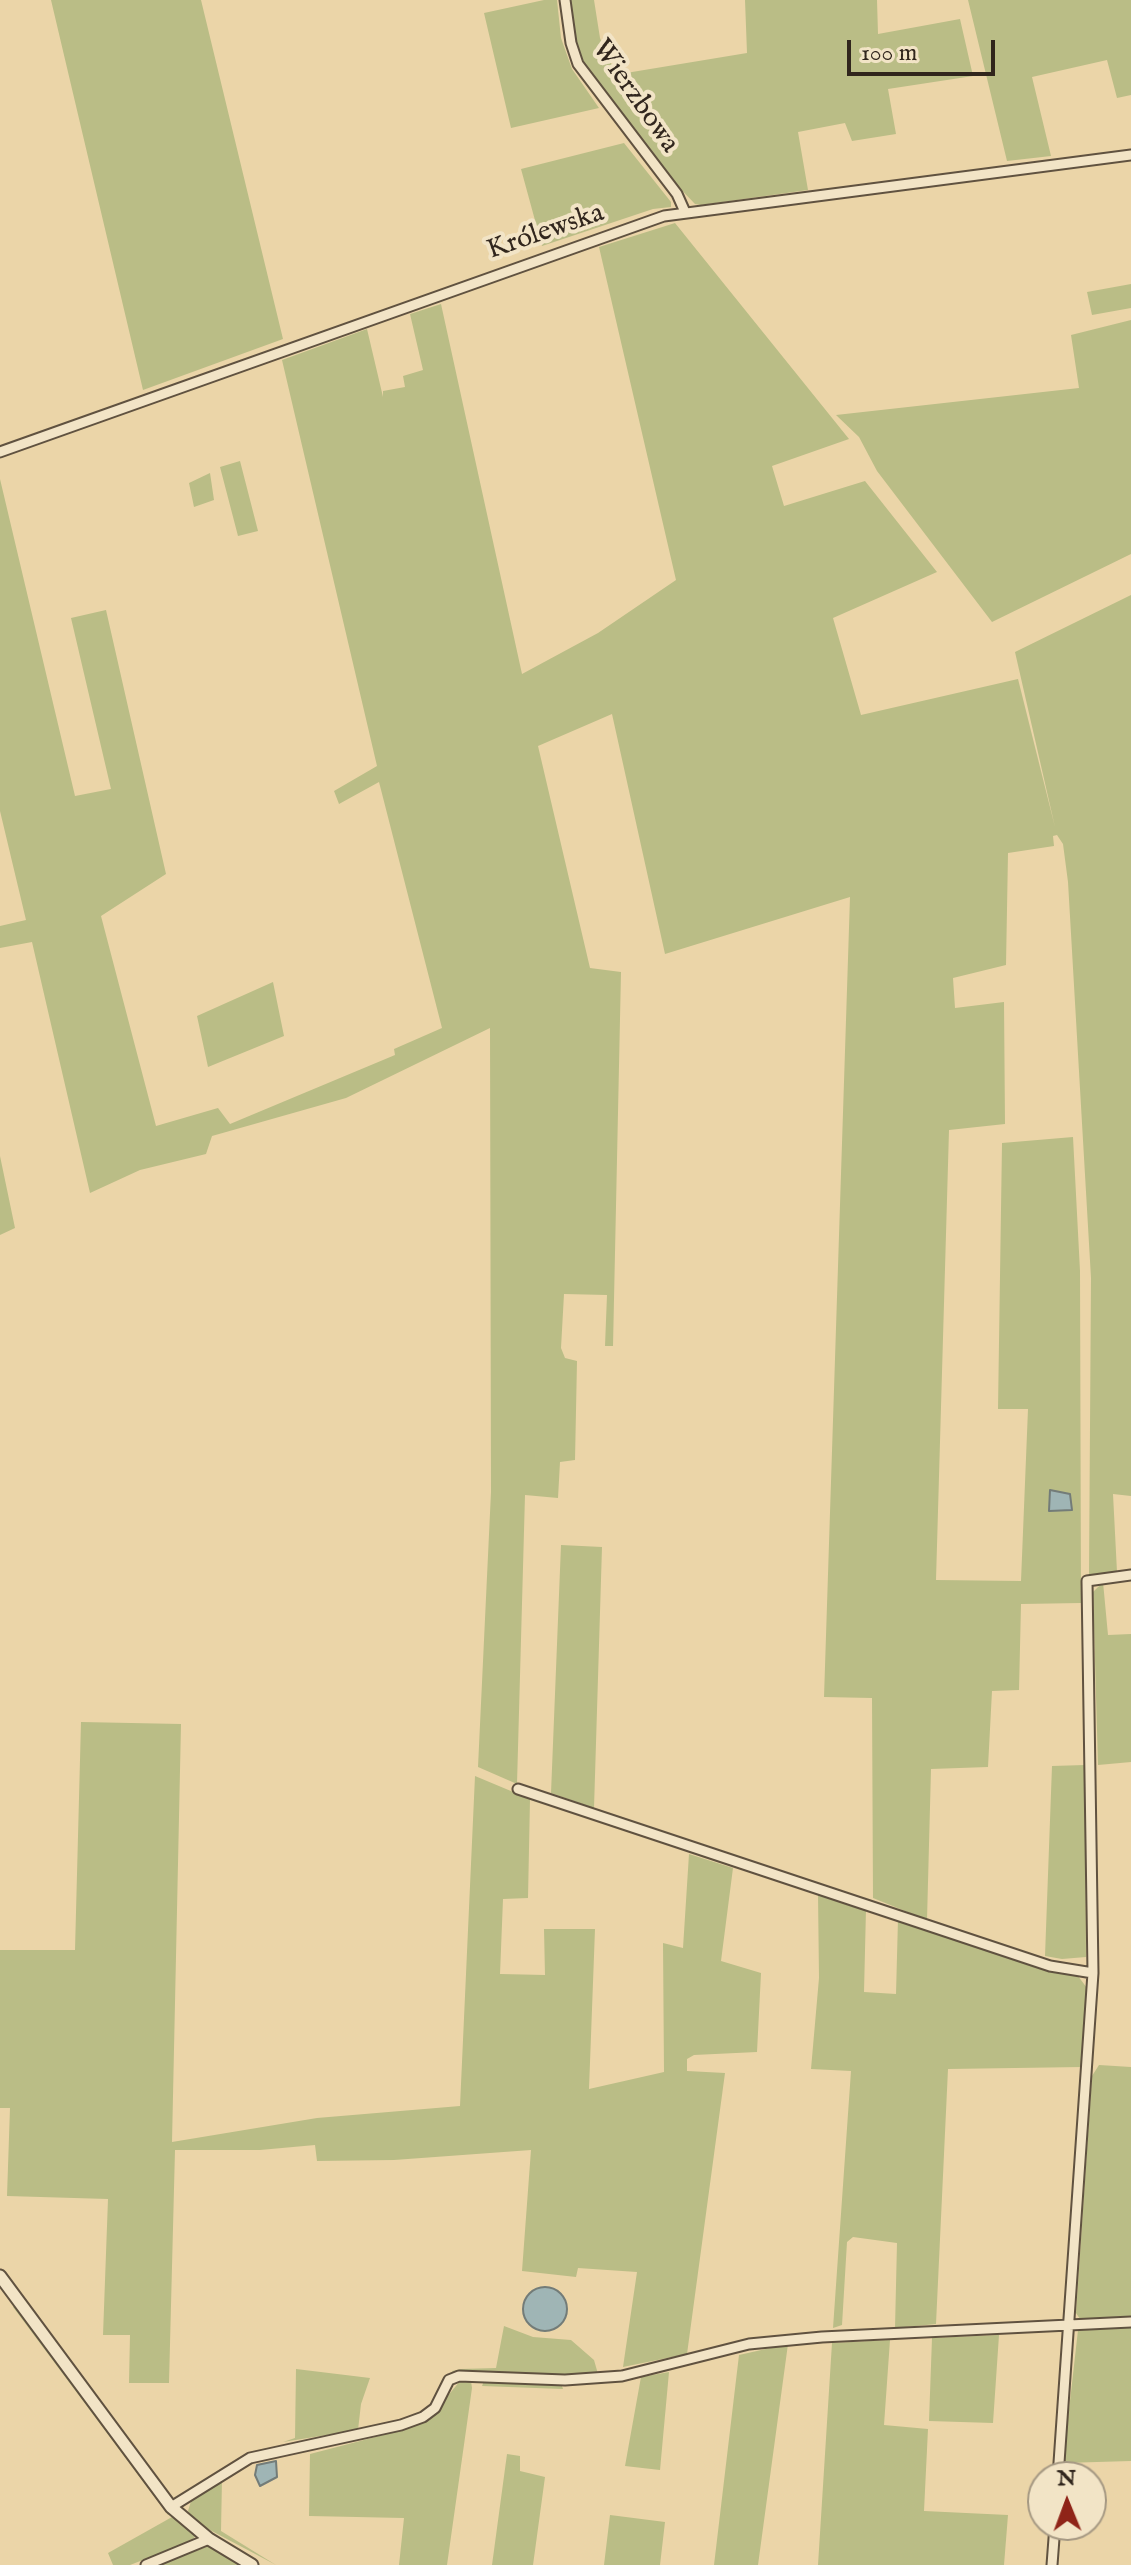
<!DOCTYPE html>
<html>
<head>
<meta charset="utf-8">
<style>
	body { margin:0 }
	#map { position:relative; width:1131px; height:2565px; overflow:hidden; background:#ebd5a8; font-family:"IM FELL English",serif }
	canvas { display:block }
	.north { position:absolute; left:1027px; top:2461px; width:80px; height:80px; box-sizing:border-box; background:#f2e4c6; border:2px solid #a59882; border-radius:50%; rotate:359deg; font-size:22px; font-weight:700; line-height:32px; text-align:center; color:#31261d }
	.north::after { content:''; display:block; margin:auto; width:28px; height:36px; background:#8f2418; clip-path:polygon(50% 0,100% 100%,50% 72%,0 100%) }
	.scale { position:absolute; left:847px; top:40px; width:148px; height:36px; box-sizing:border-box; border:4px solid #31261d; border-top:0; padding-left:10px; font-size:24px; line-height:28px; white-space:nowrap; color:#31261d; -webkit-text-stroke:6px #f2e4c6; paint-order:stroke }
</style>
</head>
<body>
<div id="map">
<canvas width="1131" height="2565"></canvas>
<div class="north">N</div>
<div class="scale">100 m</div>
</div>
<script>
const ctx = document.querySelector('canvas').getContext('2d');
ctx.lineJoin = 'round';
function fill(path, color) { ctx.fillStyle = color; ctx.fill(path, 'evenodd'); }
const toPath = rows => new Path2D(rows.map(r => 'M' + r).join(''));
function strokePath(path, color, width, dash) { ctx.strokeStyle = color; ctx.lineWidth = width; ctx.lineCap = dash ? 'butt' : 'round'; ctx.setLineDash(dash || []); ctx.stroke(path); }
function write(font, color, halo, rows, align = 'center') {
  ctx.font = font + ' "IM FELL English",serif'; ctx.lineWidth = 8; ctx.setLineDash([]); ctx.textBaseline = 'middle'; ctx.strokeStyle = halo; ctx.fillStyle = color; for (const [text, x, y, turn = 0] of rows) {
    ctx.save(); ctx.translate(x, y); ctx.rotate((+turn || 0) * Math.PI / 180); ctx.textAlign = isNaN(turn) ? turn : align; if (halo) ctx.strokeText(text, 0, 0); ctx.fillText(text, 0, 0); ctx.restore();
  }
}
fill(toPath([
	[51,0,201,0,283,339,143,390],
	[544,0,557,0,561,38,572,69,599,108,511,128,484,13],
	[570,0,594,0,600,38,609,61,620,74,747,53,745,0,877,0,878,34,960,19,973,76,888,89,896,134,852,141,845,123,798,132,808,190,701,205,695,204,671,179,587,69,578,50],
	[968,0,1131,0,1131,95,1117,98,1107,60,1032,77,1051,156,1007,161],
	[624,143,671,202,671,207,653,209,542,246,521,169],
	[675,223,849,439,772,466,784,506,865,481,937,572,833,618,861,715,1018,679,1055,827,1015,652,1131,595,1131,1496,1113,1494,1117,1572,1089,1575,1091,1278,1068,882,1063,844,1057,835,1053,836,1054,846,1008,853,1006,965,953,978,955,1008,1004,1002,1005,1124,949,1130,936,1580,1021,1581,1028,1409,998,1409,1002,1143,1073,1137,1080,1271,1081,1603,1021,1604,1019,1690,992,1691,988,1767,931,1769,927,1920,873,1898,872,1698,824,1697,850,897,665,954,612,714,538,746,590,968,621,972,613,1346,605,1346,607,1295,564,1294,561,1348,565,1358,577,1361,575,1460,560,1462,558,1498,525,1495,517,1784,478,1767,491,1492,490,1028,346,1098,212,1136,206,1154,140,1170,90,1193,32,942,0,948,0,926,26,920,0,811,0,479,75,796,111,789,71,618,106,610,166,874,101,916,156,1126,218,1108,230,1124,395,1055,394,1049,442,1028,379,782,339,804,334,791,377,766,282,360,367,329,383,397,383,391,405,387,403,376,423,370,410,314,441,304,522,674,598,633,676,580,599,247],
	[1131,284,1131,308,1092,315,1087,292],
	[1131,320,1131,554,992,622,877,471,859,437,836,415,1079,388,1071,335],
	[240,461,258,531,238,536,220,467],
	[210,473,214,500,194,507,189,483],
	[273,982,284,1036,208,1067,197,1016],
	[0,1156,15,1228,0,1235],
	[561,1545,602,1547,594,1808,551,1793],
	[1103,1582,1108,1635,1131,1634,1131,1762,1098,1765,1093,1592],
	[81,1722,181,1724,172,2142,317,2118,460,2106,475,1776,530,1799,528,1898,503,1899,500,1974,545,1975,544,1929,595,1929,589,2089,664,2072,663,1943,683,1948,689,1854,733,1868,721,1961,761,1973,757,2052,694,2055,687,2059,687,2071,725,2073,687,2354,623,2367,637,2272,578,2268,576,2277,522,2271,531,2150,394,2160,317,2161,315,2145,260,2150,175,2150,169,2383,129,2383,130,2335,103,2335,108,2199,7,2196,10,2108,0,2108,0,1950,75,1950],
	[1085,1765,1086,1957,1062,1959,1045,1956,1052,1766],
	[818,1894,866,1909,864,1992,896,1994,898,1919,1078,1976,1087,1988,1082,2067,948,2069,936,2324,895,2328,897,2243,853,2237,847,2242,842,2325,833,2328,851,2071,811,2069,819,1978],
	[1099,2065,1131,2067,1131,2316,1080,2319,1076,2313,1092,2076],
	[17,2306,170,2513,168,2515,13,2307],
	[504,2326,533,2337,571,2340,594,2360,598,2374,454,2374,452,2371,461,2369,496,2368],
	[1131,2326,1131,2461,1063,2463,1078,2330],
	[999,2335,993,2423,929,2421,932,2338],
	[890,2340,884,2425,928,2429,924,2511,1008,2515,1004,2565,818,2565,832,2343],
	[788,2344,758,2565,714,2565,739,2355],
	[296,2369,370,2378,361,2404,358,2430,283,2442,295,2438],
	[669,2372,660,2470,625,2466,641,2377],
	[460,2381,471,2381,472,2388,447,2565,399,2565,404,2518,309,2516,310,2454,410,2428,428,2420],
	[484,2381,561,2383,563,2389,482,2386],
	[507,2454,520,2456,520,2471,545,2477,533,2565,492,2565],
	[222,2479,221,2531,276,2565,208,2529,190,2515,188,2511,192,2498],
	[610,2515,665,2522,660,2565,604,2565],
	[172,2517,195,2536,192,2541,130,2565,113,2565,108,2553],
	[209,2547,243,2565,160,2565,206,2547]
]), '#babd86');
const water = toPath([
	[1050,1490,1070,1494,1072,1510,1049,1511,1050,1490],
	'523 2309a22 22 0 1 1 44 0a22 22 0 1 1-44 0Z',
	[276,2461,277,2477,260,2486,255,2475,257,2465,276,2461]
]);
fill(water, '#9fb5b5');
strokePath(water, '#737c78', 2);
const minor = toPath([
	[565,0,571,43,578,64,677,194,685,212],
	[0,452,664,216,1131,155],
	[518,1789,1050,1966,1093,1973],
	[1058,2477,1093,1973,1087,1581,1131,1575],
	[171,2507,250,2458,401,2425,423,2417,435,2408,449,2380,459,2376,565,2380,622,2376,749,2344,822,2337,1131,2322],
	[146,2565,209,2539],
	[1052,2565,1055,2525]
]);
const tertiary = toPath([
	[0,2276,171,2507,209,2539,252,2565]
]);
strokePath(minor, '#605240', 13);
strokePath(tertiary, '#605240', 15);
strokePath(minor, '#f2e4c6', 9);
strokePath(tertiary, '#f2e4c6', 11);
write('28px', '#31261d', '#f2e4c6', [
	["Wierzbowa",634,97,55],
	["Królewska",546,233,-19]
]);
</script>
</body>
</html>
